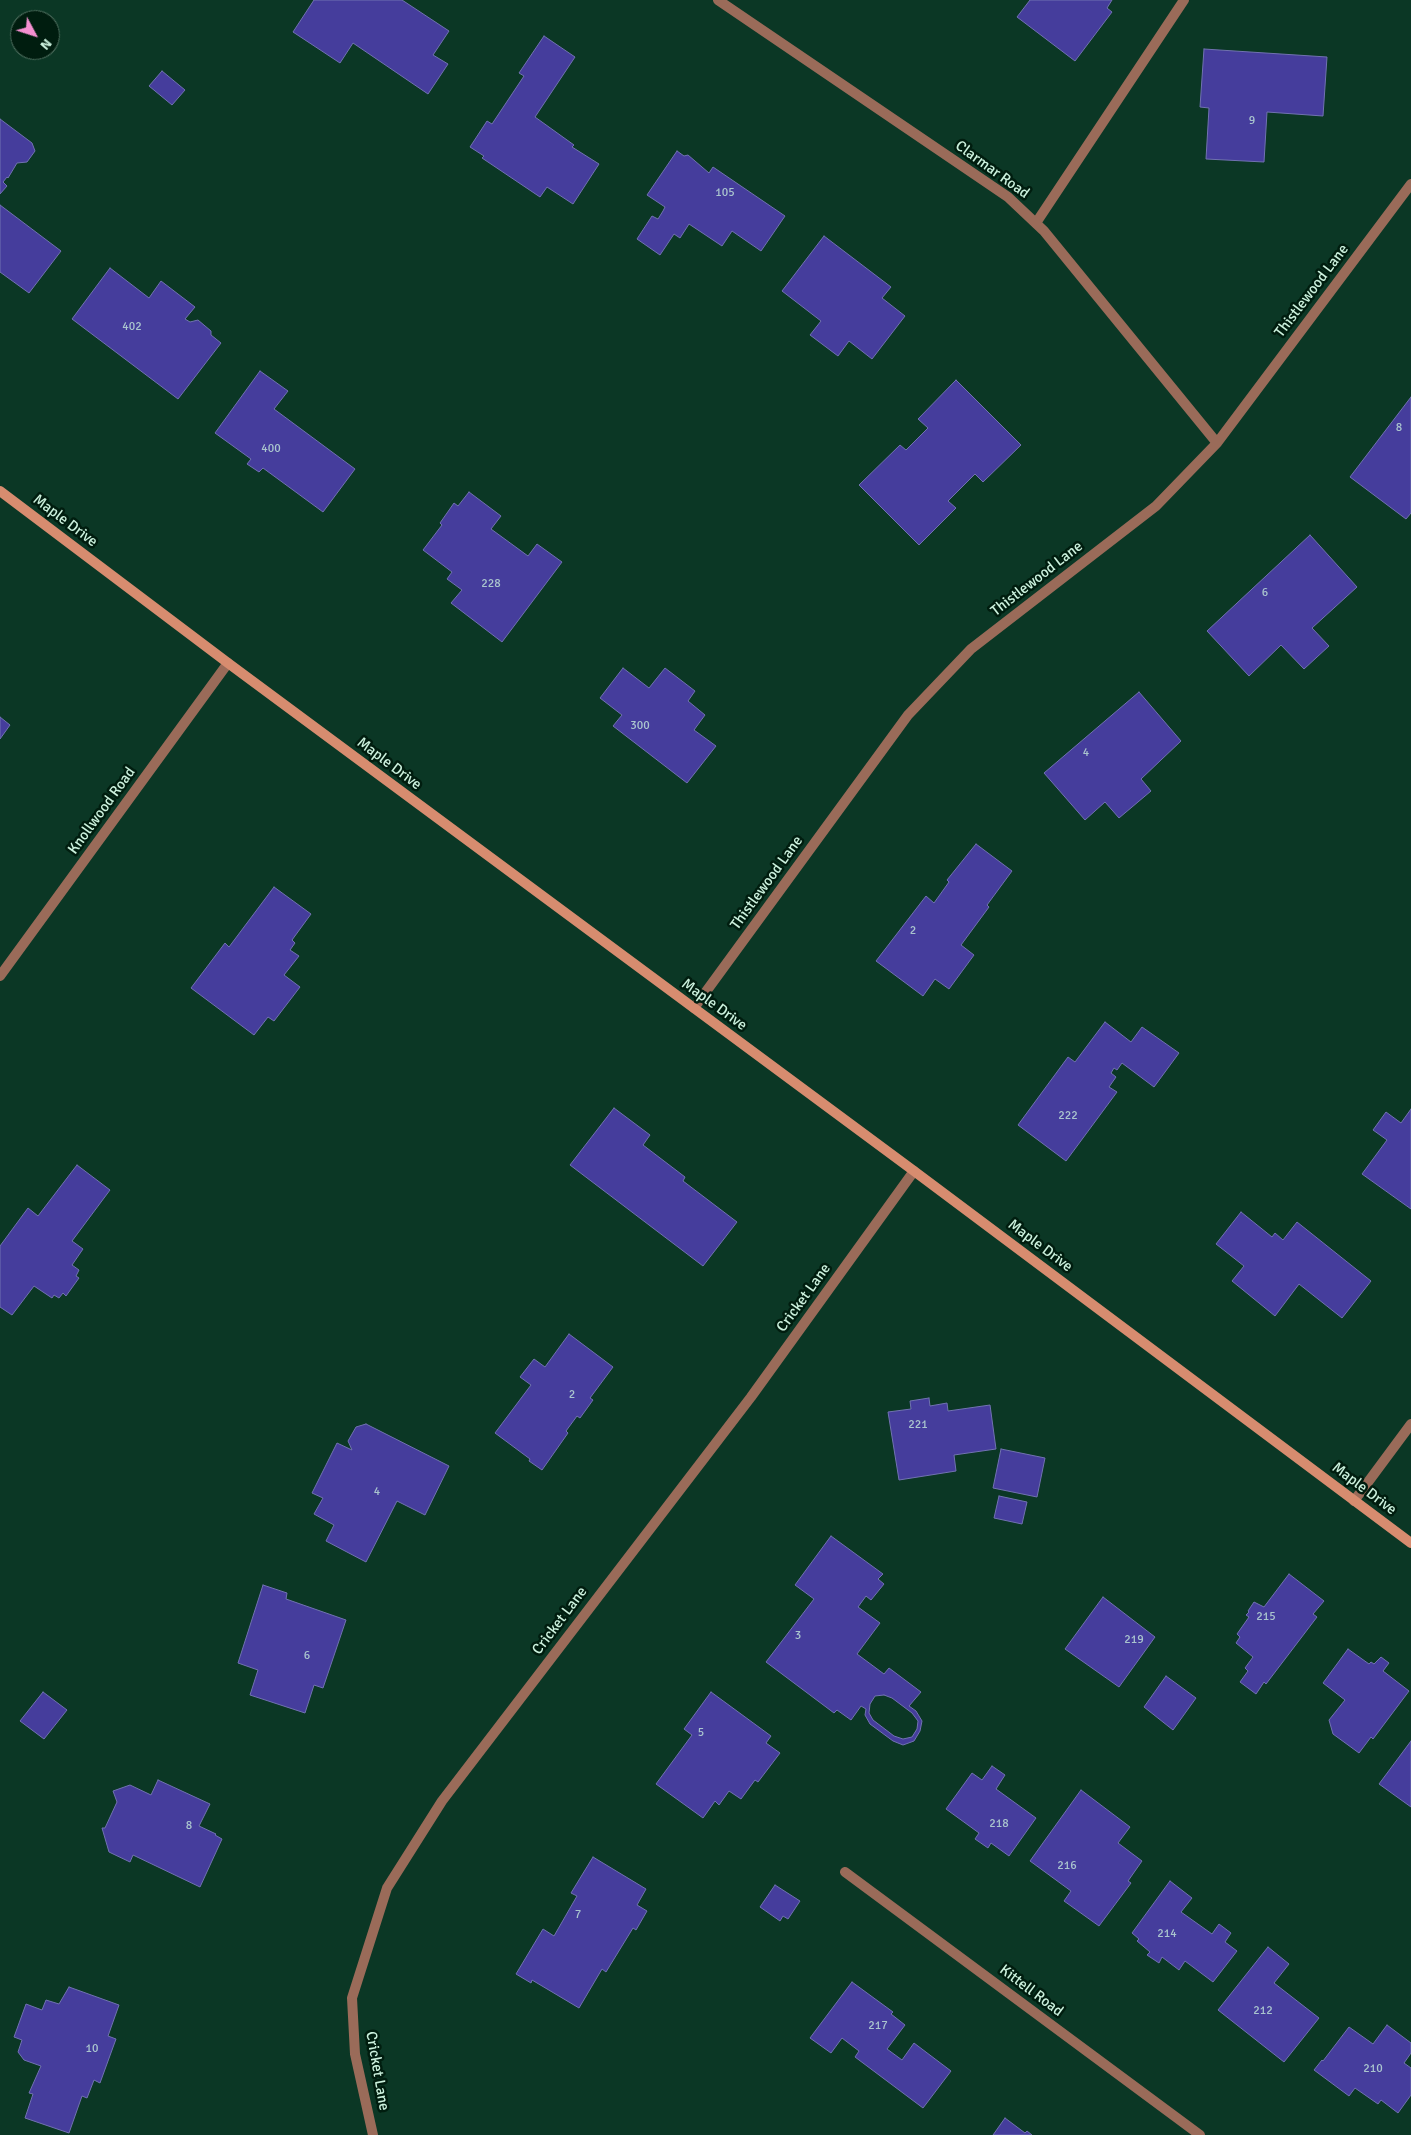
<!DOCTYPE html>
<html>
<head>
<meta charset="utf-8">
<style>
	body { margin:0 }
	#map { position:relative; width:1411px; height:2135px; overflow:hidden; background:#0b3725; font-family:Signika,sans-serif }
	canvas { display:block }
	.north { position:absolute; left:10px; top:10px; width:50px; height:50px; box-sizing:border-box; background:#001d0f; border:1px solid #527262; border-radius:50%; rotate:130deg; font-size:14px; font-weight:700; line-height:20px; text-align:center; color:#ccf2de }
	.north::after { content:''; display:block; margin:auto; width:18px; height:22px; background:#f590d1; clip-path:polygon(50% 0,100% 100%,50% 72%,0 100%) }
</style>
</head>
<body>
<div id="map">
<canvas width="1411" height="2135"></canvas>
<div class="north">N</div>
</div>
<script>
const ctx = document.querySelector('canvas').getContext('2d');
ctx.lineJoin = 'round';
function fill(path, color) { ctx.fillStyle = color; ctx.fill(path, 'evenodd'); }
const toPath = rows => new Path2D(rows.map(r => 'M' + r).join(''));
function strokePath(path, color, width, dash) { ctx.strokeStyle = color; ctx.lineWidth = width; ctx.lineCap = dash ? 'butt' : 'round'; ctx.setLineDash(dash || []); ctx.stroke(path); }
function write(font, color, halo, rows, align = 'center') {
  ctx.font = font + ' Signika,sans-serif'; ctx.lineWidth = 5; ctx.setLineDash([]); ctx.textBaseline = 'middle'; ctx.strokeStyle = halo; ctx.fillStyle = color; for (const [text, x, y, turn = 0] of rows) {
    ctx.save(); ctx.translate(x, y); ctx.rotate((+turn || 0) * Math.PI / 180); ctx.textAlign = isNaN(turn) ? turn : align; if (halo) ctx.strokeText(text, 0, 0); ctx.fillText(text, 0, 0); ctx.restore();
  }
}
const building = toPath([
	[314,0,402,0,449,31,433,55,448,64,428,94,353,43,340,63,293,32,314,0],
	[1030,0,1112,0,1107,8,1112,12,1075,61,1017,17,1030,0],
	[544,36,575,57,535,117,574,145,572,147,599,164,573,204,547,187,540,197,482,158,484,156,470,147,487,121,492,124,524,76,519,73,544,36],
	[1204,49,1327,57,1323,116,1267,112,1264,162,1206,159,1209,108,1200,107,1204,49],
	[162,71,185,90,172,105,149,86,162,71],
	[0,119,32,143,35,151,27,162,17,163,8,178,7,177,3,182,7,186,0,194,0,119],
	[677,151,684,156,688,155,709,173,713,167,785,216,761,251,732,231,722,246,689,224,680,238,674,234,660,255,637,239,652,216,658,219,663,211,665,207,647,195,677,151],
	[0,205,61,251,29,293,0,272,0,205],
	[824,236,891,287,882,298,905,316,872,359,849,341,838,356,810,335,821,321,782,291,824,236],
	[110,268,149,298,161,281,195,307,185,319,190,322,198,320,211,331,211,335,221,343,178,399,72,319,110,268],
	[260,371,288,391,274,409,355,469,323,512,263,468,259,472,247,464,251,459,215,433,260,371],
	[956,380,1021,445,983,482,975,474,948,501,956,508,919,545,859,485,900,445,906,450,928,428,918,419,956,380],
	[1411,397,1411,513,1406,519,1350,477,1411,397],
	[469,492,501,516,491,529,528,556,537,544,562,562,502,642,451,603,462,590,447,579,452,572,423,550,442,525,440,523,454,503,458,506,469,492],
	[1310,535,1357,587,1312,628,1329,646,1304,669,1281,645,1249,676,1207,631,1310,535],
	[623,668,649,688,665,668,695,691,688,701,705,715,694,730,716,746,687,783,613,726,622,715,600,698,623,668],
	[1139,692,1181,741,1141,779,1151,791,1119,818,1105,802,1085,820,1044,773,1139,692],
	[0,717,10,725,0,739,0,717],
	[976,844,1012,871,987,905,989,907,961,945,974,955,949,989,935,979,923,996,876,961,926,896,934,903,949,882,947,880,976,844],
	[274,887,311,914,292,940,295,943,290,950,299,956,284,975,300,987,274,1021,268,1017,254,1035,191,988,225,943,229,947,274,887],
	[1105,1022,1131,1042,1142,1027,1179,1053,1154,1087,1122,1063,1117,1070,1114,1068,1111,1073,1116,1077,1109,1087,1117,1092,1066,1161,1018,1125,1068,1057,1075,1062,1105,1022],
	[614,1108,650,1135,643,1145,685,1177,683,1181,737,1222,703,1266,570,1165,614,1108],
	[1411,1109,1411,1209,1362,1174,1387,1140,1373,1130,1386,1112,1401,1123,1411,1109],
	[77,1165,110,1190,72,1241,83,1249,72,1265,79,1270,76,1276,79,1278,66,1296,63,1293,59,1298,54,1295,52,1298,34,1286,12,1315,0,1307,0,1246,28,1208,38,1216,77,1165],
	[1241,1212,1272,1237,1275,1233,1283,1240,1297,1222,1371,1281,1342,1318,1299,1284,1275,1316,1232,1281,1244,1266,1216,1244,1241,1212],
	[569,1334,613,1367,590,1398,593,1400,580,1418,577,1416,566,1431,568,1433,542,1470,529,1461,530,1459,495,1433,531,1385,520,1377,534,1359,545,1367,569,1334],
	[929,1398,930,1406,947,1403,948,1411,990,1405,996,1449,954,1455,956,1471,899,1480,888,1412,911,1409,910,1401,929,1398],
	[366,1424,449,1466,425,1515,397,1501,366,1562,326,1541,334,1525,314,1514,323,1498,312,1493,337,1443,352,1450,348,1441,356,1427,366,1424],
	[1001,1449,1045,1458,1037,1497,993,1488,1001,1449],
	[999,1496,1027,1502,1022,1524,994,1518,999,1496],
	[831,1536,883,1574,878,1579,884,1584,871,1600,866,1596,858,1607,880,1623,857,1654,884,1674,889,1668,921,1692,909,1706,916,1711,922,1721,920,1731,914,1741,903,1745,893,1741,870,1724,865,1715,866,1709,861,1706,851,1720,837,1710,834,1713,766,1662,814,1599,795,1585,831,1536],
	[884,1695,892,1698,912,1713,918,1721,917,1729,912,1737,903,1739,894,1736,873,1720,869,1713,870,1704,875,1696,884,1695],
	[1289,1574,1324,1601,1313,1614,1317,1617,1266,1684,1264,1682,1256,1694,1240,1682,1248,1671,1245,1668,1253,1657,1236,1643,1240,1637,1237,1634,1249,1617,1246,1615,1249,1612,1248,1611,1254,1602,1264,1607,1289,1574],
	[263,1585,287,1593,286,1599,346,1620,323,1688,314,1685,305,1713,250,1695,258,1670,238,1663,263,1585],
	[1103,1597,1155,1637,1119,1687,1065,1649,1103,1597],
	[1348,1649,1369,1664,1371,1662,1374,1664,1381,1657,1389,1663,1383,1671,1409,1691,1373,1739,1371,1737,1359,1753,1333,1734,1329,1720,1345,1700,1323,1683,1348,1649],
	[1166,1676,1196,1698,1173,1730,1144,1707,1166,1676],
	[43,1692,67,1710,44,1739,20,1721,43,1692],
	[711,1692,771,1736,766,1743,780,1753,758,1782,755,1780,741,1799,729,1791,719,1805,715,1801,703,1818,656,1784,692,1735,684,1729,711,1692],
	[1411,1741,1411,1807,1379,1784,1411,1741],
	[992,1766,1005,1775,996,1789,1036,1818,1009,1856,991,1843,988,1848,975,1839,979,1833,946,1809,972,1773,982,1780,992,1766],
	[158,1780,210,1804,199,1826,216,1834,215,1835,222,1839,200,1887,133,1855,130,1862,109,1852,102,1828,105,1828,117,1802,113,1791,130,1785,151,1795,158,1780],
	[1081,1790,1130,1827,1118,1843,1142,1861,1128,1881,1131,1883,1099,1926,1064,1901,1071,1891,1030,1861,1081,1790],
	[593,1857,646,1889,637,1905,647,1911,636,1930,633,1928,606,1972,602,1969,579,2008,532,1980,531,1983,516,1974,543,1929,554,1936,577,1896,571,1893,593,1857],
	[1170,1881,1192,1898,1181,1912,1212,1934,1219,1924,1231,1933,1225,1942,1237,1951,1213,1982,1185,1961,1179,1970,1162,1957,1159,1963,1147,1955,1150,1952,1137,1941,1139,1939,1132,1933,1170,1881],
	[775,1885,800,1901,788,1919,783,1916,780,1921,760,1907,775,1885],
	[1268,1947,1289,1964,1274,1983,1319,2018,1284,2062,1218,2010,1268,1947],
	[852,1982,893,2012,891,2014,905,2025,887,2049,902,2060,914,2043,951,2071,923,2108,855,2057,859,2051,842,2038,831,2053,810,2038,852,1982],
	[69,1987,119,2005,108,2036,116,2039,100,2083,94,2080,87,2098,82,2096,69,2133,25,2118,33,2094,29,2093,41,2066,24,2060,18,2052,22,2040,14,2037,26,2004,42,2010,46,2000,59,2004,69,1987],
	[1387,2025,1411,2043,1411,2053,1404,2063,1411,2068,1411,2095,1398,2113,1381,2100,1378,2104,1355,2088,1349,2096,1314,2070,1322,2060,1323,2061,1349,2027,1373,2044,1387,2025],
	[1005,2118,1025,2133,1027,2131,1032,2135,993,2135,1005,2118]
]);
fill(building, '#453d9c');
strokePath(building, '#7172b1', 1);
strokePath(toPath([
	[1036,223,1184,0]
]), '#9a6b59', 10);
strokePath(toPath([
	[718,0,1008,197,1044,231,1217,443],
	[0,976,228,663],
	[694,1008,908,715,971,649,1156,506,1217,443,1411,184],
	[1354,1501,1411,1424],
	[845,1872,1200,2135],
	[373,2135,355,2054,352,1998,387,1888,442,1801,751,1397,914,1171]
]), '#9a6b59', 10);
strokePath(toPath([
	[0,491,228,663,914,1171,1411,1543]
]), '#d78c6f', 10);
write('12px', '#aac5ce', null, [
	["9",1252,121],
	["105",725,193],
	["402",132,327],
	["8",1399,428],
	["400",271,449],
	["228",491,584],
	["6",1265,593],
	["300",640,726],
	["4",1086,753],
	["2",913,931],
	["222",1068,1116],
	["2",572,1395],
	["221",918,1425],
	["4",377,1492],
	["215",1266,1617],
	["3",798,1636],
	["219",1134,1640],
	["6",307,1656],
	["5",701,1733],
	["218",999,1824],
	["8",189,1826],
	["216",1067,1866],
	["7",578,1915],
	["214",1167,1934],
	["212",1263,2011],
	["217",878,2026],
	["10",92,2049],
	["210",1373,2069]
]);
write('15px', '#ccf2de', '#001d0f', [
	["Clarmar Road",992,170,36],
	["Thistlewood Lane",1312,291,-53],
	["Maple Drive",65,521,37],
	["Thistlewood Lane",1037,579,-38],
	["Maple Drive",389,764,37],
	["Knollwood Road",102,811,-54],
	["Thistlewood Lane",767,883,-54],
	["Maple Drive",714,1005,36],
	["Maple Drive",1040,1246,37],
	["Cricket Lane",804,1298,-54],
	["Maple Drive",1364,1489,37],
	["Cricket Lane",560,1621,-53],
	["Kittell Road",1031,1991,37],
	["Cricket Lane",377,2071,80]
]);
</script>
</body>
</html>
